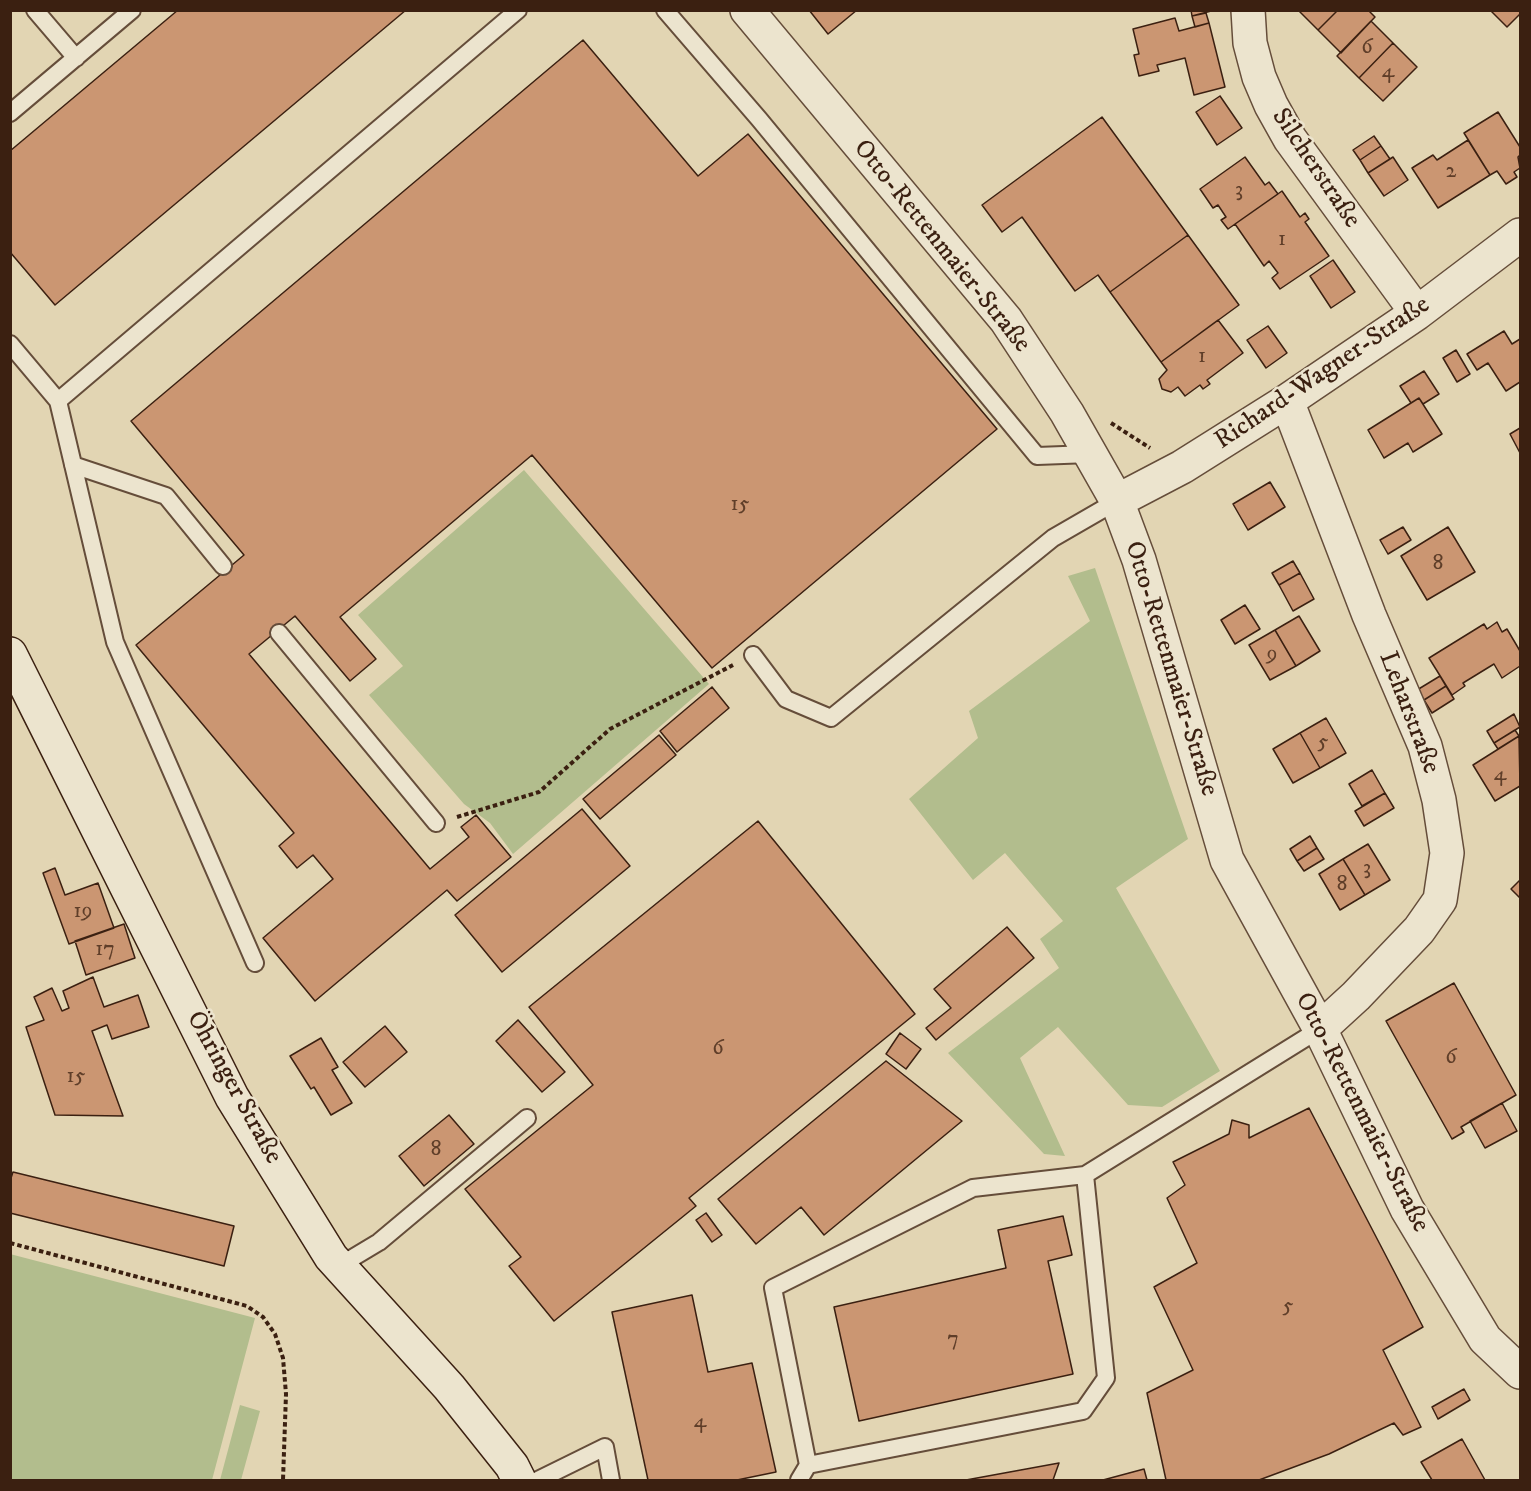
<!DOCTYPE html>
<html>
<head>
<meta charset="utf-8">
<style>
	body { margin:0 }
	#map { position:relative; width:1531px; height:1491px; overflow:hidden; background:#e2d5b3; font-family:"IM FELL DW Pica",serif }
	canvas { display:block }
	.frame { position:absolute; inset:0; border:12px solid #3b2011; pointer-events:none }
</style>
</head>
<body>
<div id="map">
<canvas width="1531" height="1491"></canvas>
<div class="frame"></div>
</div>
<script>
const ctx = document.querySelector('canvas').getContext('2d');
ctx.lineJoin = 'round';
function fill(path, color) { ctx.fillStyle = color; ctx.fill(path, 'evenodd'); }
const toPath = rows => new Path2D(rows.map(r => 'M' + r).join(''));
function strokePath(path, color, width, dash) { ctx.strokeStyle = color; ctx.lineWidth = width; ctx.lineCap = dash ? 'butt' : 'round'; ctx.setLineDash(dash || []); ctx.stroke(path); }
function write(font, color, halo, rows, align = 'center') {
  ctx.font = font + ' "IM FELL DW Pica",serif'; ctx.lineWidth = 5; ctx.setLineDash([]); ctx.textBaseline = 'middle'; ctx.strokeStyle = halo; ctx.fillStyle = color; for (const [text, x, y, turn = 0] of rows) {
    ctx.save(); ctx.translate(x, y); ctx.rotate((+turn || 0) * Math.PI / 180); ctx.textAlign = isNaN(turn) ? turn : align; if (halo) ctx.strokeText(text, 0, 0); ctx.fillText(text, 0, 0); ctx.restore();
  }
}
fill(toPath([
	[524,470,709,684,513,854,490,823,464,804,369,695,403,666,358,615],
	[1095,568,1188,839,1116,888,1220,1071,1162,1107,1128,1105,1058,1027,1020,1058,1065,1156,1044,1154,948,1053,1059,968,1040,939,1063,921,1005,853,973,880,909,799,978,738,969,711,1090,621,1068,576],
	[10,1254,255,1318,212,1480,11,1480],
	[240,1405,260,1411,241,1480,220,1480]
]), '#b2bd8d');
const building = toPath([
	[178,10,406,10,55,305,10,252,10,151,178,10],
	[809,10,857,10,828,34,809,10],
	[1191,10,1215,10,1192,16,1191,10],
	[1298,10,1338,10,1318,30,1298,10],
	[1338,10,1368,10,1375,17,1341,53,1318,30,1338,10],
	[1490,10,1520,10,1520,14,1507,27,1490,10],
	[1206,13,1209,23,1195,27,1192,16,1206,13],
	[1175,18,1179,31,1209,23,1225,87,1194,95,1185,58,1157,65,1159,71,1139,76,1134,55,1139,54,1133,29,1175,18],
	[1371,21,1393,43,1359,78,1337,56,1371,21],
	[583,40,698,176,748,134,997,429,712,668,532,455,340,617,376,659,350,681,295,616,249,654,430,869,469,837,461,827,476,815,511,857,457,901,447,890,315,1001,263,938,333,879,313,855,297,868,279,846,294,833,136,645,244,555,131,421,583,40],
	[1393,43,1417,67,1383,101,1359,78,1393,43],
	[1220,96,1242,128,1217,145,1196,112,1220,96],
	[1498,112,1520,147,1520,155,1518,157,1520,168,1514,172,1517,177,1506,184,1497,171,1490,175,1464,133,1498,112],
	[1102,117,1188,235,1110,292,1098,275,1075,291,1022,217,1002,232,982,205,1102,117],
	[1374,136,1381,146,1360,160,1353,150,1374,136],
	[1468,140,1490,175,1438,208,1412,168,1433,155,1437,160,1468,140],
	[1381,146,1390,159,1368,173,1360,160,1381,146],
	[1245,157,1265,185,1269,182,1278,194,1228,229,1221,220,1226,217,1218,205,1213,208,1200,189,1245,157],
	[1393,157,1408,180,1384,196,1368,173,1393,157],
	[1282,191,1300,217,1305,213,1309,219,1305,222,1329,256,1280,289,1272,278,1278,273,1269,261,1264,266,1235,224,1282,191],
	[1188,235,1239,305,1161,362,1110,292,1188,235],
	[1333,260,1355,292,1331,308,1310,276,1333,260],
	[1218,320,1243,353,1207,380,1210,384,1203,389,1200,385,1185,396,1178,387,1171,392,1162,389,1159,379,1167,370,1161,362,1218,320],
	[1268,326,1287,353,1266,368,1247,340,1268,326],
	[1504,331,1512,344,1520,339,1520,382,1506,391,1488,363,1477,370,1467,354,1504,331],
	[1456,350,1470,374,1457,382,1443,358,1456,350],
	[1424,371,1439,394,1423,404,1419,398,1411,403,1400,386,1424,371],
	[1419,398,1442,434,1413,452,1408,443,1384,458,1368,430,1419,398],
	[1520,428,1520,453,1510,434,1520,428],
	[1270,482,1285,507,1248,530,1233,504,1270,482],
	[1403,527,1411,540,1388,554,1380,540,1403,527],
	[1448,527,1475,572,1427,600,1401,556,1448,527],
	[1293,561,1300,573,1279,585,1272,573,1293,561],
	[1300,573,1314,599,1293,611,1279,585,1300,573],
	[1245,605,1260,629,1235,644,1221,620,1245,605],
	[1299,616,1320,651,1296,666,1275,630,1299,616],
	[1497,622,1502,632,1507,629,1520,651,1520,666,1502,678,1494,664,1463,683,1465,686,1452,695,1429,658,1484,624,1487,629,1497,622],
	[1275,630,1296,666,1270,680,1249,645,1275,630],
	[1440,676,1446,686,1424,700,1417,690,1440,676],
	[1446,686,1454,699,1432,713,1424,700,1446,686],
	[712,687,729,708,677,752,660,731,712,687],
	[1514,714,1520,727,1494,743,1487,731,1514,714],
	[1326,718,1346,753,1320,768,1300,733,1326,718],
	[1515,730,1519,736,1498,749,1494,743,1515,730],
	[1300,733,1320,768,1293,783,1273,749,1300,733],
	[659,735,676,755,600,819,583,799,659,735],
	[1519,736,1520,786,1495,801,1473,765,1519,736],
	[1372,770,1385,793,1362,806,1349,784,1372,770],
	[1385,793,1394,808,1364,826,1355,811,1385,793],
	[582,809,630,866,502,972,455,915,582,809],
	[758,821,915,1014,689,1198,696,1206,554,1321,509,1266,521,1257,465,1189,593,1085,529,1007,758,821],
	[1310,836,1317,848,1297,861,1290,849,1310,836],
	[1368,844,1390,880,1365,895,1343,859,1368,844],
	[1317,848,1324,859,1304,871,1297,861,1317,848],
	[1343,859,1365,895,1340,910,1319,874,1343,859],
	[55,868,65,895,98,883,114,928,69,944,43,873,55,868],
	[1520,880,1520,898,1511,889,1520,880],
	[124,924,135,958,86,975,75,941,124,924],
	[1007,927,1034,958,936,1040,926,1028,951,1008,934,989,1007,927],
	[93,977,104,1007,138,995,149,1027,112,1039,107,1025,92,1031,123,1116,55,1115,26,1027,44,1020,34,997,52,988,62,1011,69,1008,63,991,93,977],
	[1454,983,1516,1095,1461,1127,1464,1132,1452,1139,1386,1021,1454,983],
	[518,1020,565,1072,542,1092,496,1041,518,1020],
	[385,1026,407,1052,365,1087,343,1062,385,1026],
	[900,1033,921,1049,906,1069,886,1054,900,1033],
	[321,1038,338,1067,332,1070,352,1103,331,1115,314,1087,311,1089,290,1056,321,1038],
	[886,1061,962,1121,824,1235,801,1207,756,1244,718,1199,886,1061],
	[1502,1103,1517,1131,1485,1148,1470,1121,1502,1103],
	[1309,1108,1423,1327,1383,1350,1421,1427,1403,1435,1394,1423,1329,1454,1259,1480,1166,1480,1147,1393,1193,1370,1154,1287,1197,1263,1167,1198,1185,1185,1173,1162,1229,1134,1232,1120,1249,1125,1249,1138,1309,1108],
	[449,1115,474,1144,424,1186,399,1156,449,1115],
	[13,1172,234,1226,224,1266,10,1213,10,1181,13,1172],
	[706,1213,722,1235,712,1242,696,1220,706,1213],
	[1063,1216,1072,1255,1048,1261,1073,1374,859,1421,834,1307,1006,1268,998,1230,1063,1216],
	[692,1295,708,1372,752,1363,776,1472,737,1480,648,1480,612,1312,692,1295],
	[1464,1389,1470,1400,1438,1419,1432,1407,1464,1389],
	[1462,1439,1485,1480,1432,1480,1421,1462,1462,1439],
	[1059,1463,1053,1480,966,1480,1059,1463],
	[1144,1469,1147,1480,1103,1480,1144,1469]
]);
fill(building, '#cb9672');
strokePath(building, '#3b2011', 1.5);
const lane = toPath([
	[35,10,76,58],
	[665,10,759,119,1037,456,1090,454],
	[10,113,132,10],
	[10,344,58,401,115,642,255,963],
	[58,401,518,10],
	[73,465,166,496,223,566],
	[279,633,436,823],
	[753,655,786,699,831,718,1053,538,1117,501],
	[1085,1175,1106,1378,1083,1411,808,1465,773,1288,973,1188,1085,1175,1320,1029],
	[339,1266,379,1242,527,1118],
	[538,1480,605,1447,611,1480],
	[799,1480,808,1465]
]);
const street = toPath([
	[747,10,1006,320,1067,413,1117,501,1139,560,1227,860,1320,1029,1407,1209,1485,1339,1520,1372],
	[1248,10,1250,43,1259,77,1271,105,1290,139,1417,313],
	[1287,401,1369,615,1425,746,1439,800,1447,853,1440,900,1419,930,1356,996,1320,1029],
	[1117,501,1182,467,1287,401,1417,313,1520,235]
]);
const secondary = toPath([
	[10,654,232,1097,331,1257,449,1387,512,1466,519,1480]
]);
strokePath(lane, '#654d3a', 20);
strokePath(street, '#654d3a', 36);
strokePath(secondary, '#3b2011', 36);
strokePath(toPath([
	[1111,423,1150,448],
	[457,817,539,792,610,729,733,665],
	[10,1243,247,1306,263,1317,275,1334,283,1358,286,1394,283,1480]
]), '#3b2011', 4, [4.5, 3]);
strokePath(lane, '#ece4ce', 16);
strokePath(street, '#ece4ce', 33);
strokePath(secondary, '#ece4ce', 33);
write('22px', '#5f3e29', null, [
	["6",1367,48],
	["4",1388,72],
	["2",1451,172],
	["3",1239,191],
	["1",1282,240],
	["1",1202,357],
	["15",740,505],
	["8",1438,564],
	["9",1272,655],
	["5",1323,743],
	["4",1500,775],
	["3",1367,869],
	["8",1342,885],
	["19",83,912],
	["17",105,950],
	["6",718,1049],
	["6",1451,1058],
	["15",76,1077],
	["8",436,1150],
	["5",1288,1307],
	["7",953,1340],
	["4",700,1422]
]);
write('26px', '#3b2011', '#ece4ce', [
	["Silcherstraße",1315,169,56],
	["Otto-Rettenmaier-Straße",941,247,51],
	["Richard-Wagner-Straße",1323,374,-34],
	["Otto-Rettenmaier-Straße",1170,669,73],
	["Leharstraße",1408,713,69],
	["Öhringer Straße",233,1088,61],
	["Otto-Rettenmaier-Straße",1361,1113,63]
]);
</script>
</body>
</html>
